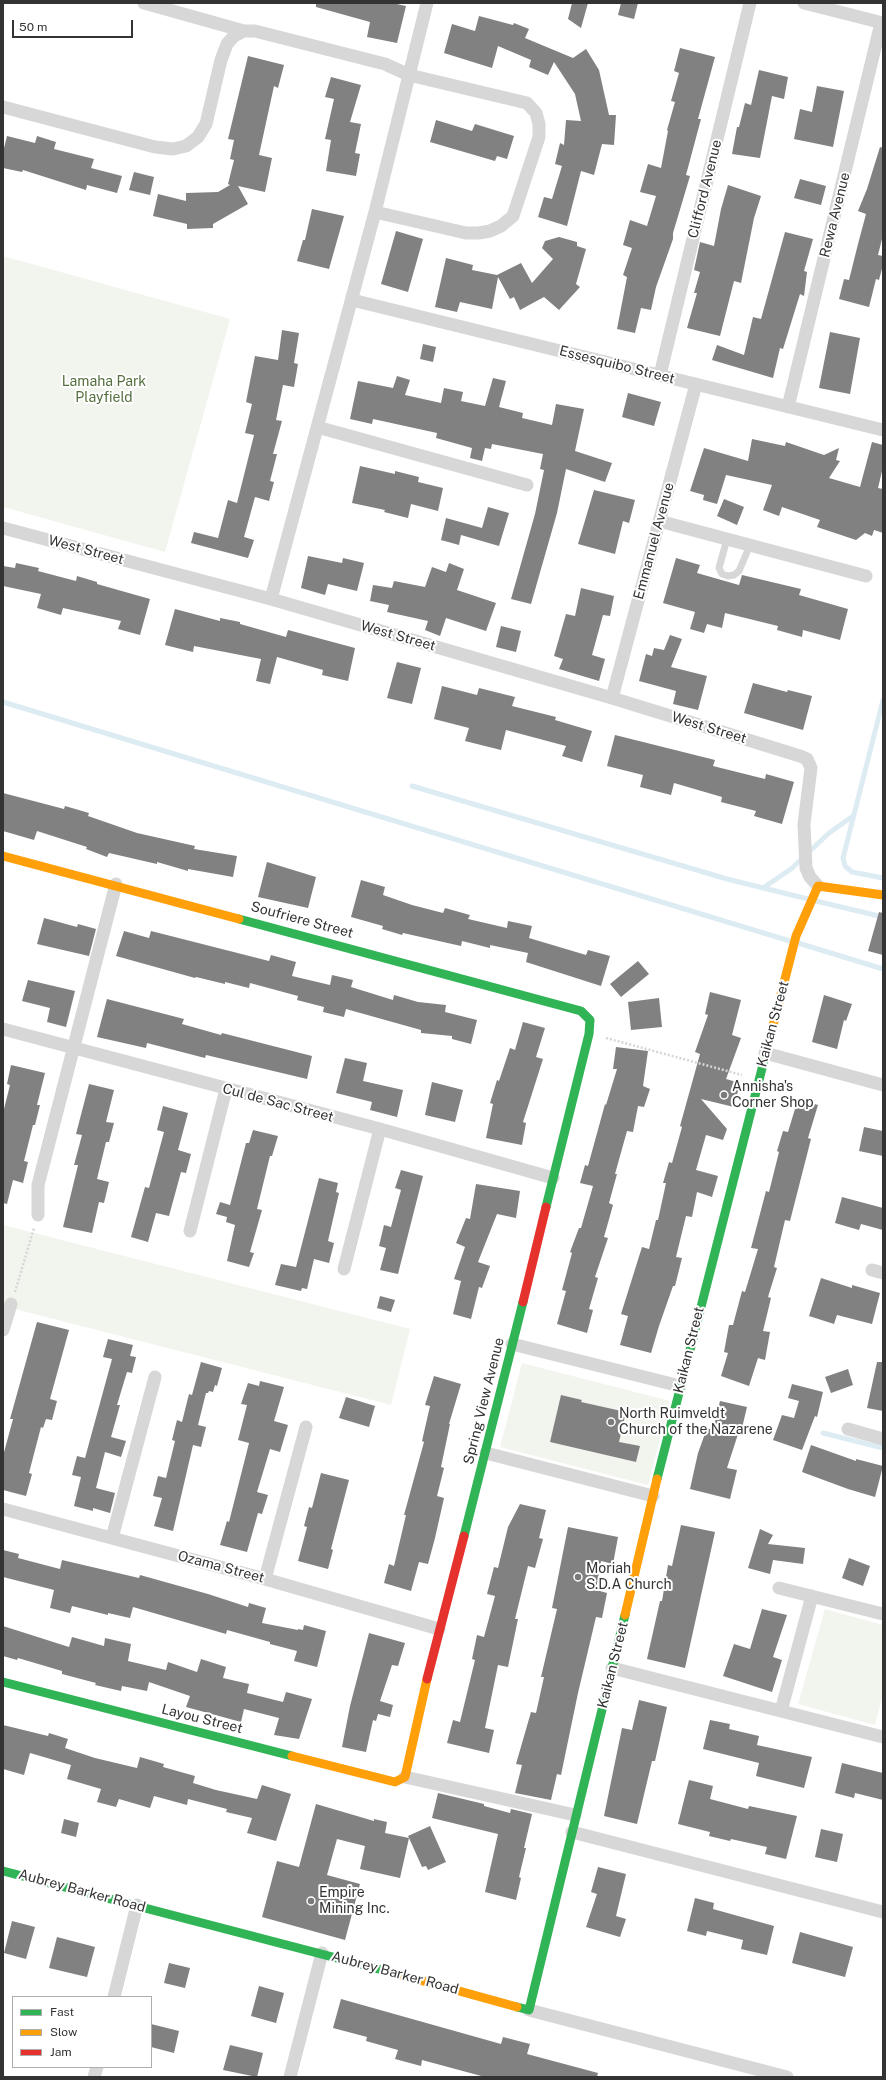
<!DOCTYPE html>
<html>
<head>
<meta charset="utf-8">
<style>
	body { margin:0 }
	#map { position:relative; width:886px; height:2080px; overflow:hidden; background:#fff; font-family:"Public Sans",sans-serif }
	canvas { display:block }
	.frame { position:absolute; inset:0; border:4px solid #333; pointer-events:none }
	.legend { position:absolute; left:12px; top:1996px; width:140px; height:72px; box-sizing:border-box; background:#fff; border:1px solid #adadad; margin:0; padding:5px 7px; list-style:none; font-size:12px; color:#333 }
	.legend li { display:flex; align-items:center; gap:8px; height:20px }
	.legend b { width:20px; border:1px solid #adadad }
	.scale { position:absolute; left:12px; top:20px; width:121px; height:18px; box-sizing:border-box; border:2px solid #333; border-top:0; padding-left:5px; font-size:12px; line-height:14px; white-space:nowrap; color:#333; -webkit-text-stroke:3px #fff; paint-order:stroke }
</style>
</head>
<body>
<div id="map">
<canvas width="886" height="2080"></canvas>
<div class="frame"></div>
<ul class="legend">
<li><b style="height:5px;background:#30b455"></b>Fast</li>
<li><b style="height:5px;background:#ff9f0a"></b>Slow</li>
<li><b style="height:5px;background:#e5322d"></b>Jam</li>
</ul>
<div class="scale">50 m</div>
</div>
<script>
const ctx = document.querySelector('canvas').getContext('2d');
ctx.lineJoin = 'round';
function fill(path, color) { ctx.fillStyle = color; ctx.fill(path, 'evenodd'); }
const toPath = rows => new Path2D(rows.map(r => 'M' + r).join(''));
function strokePath(path, color, width, dash) { ctx.strokeStyle = color; ctx.lineWidth = width; ctx.lineCap = dash ? 'butt' : 'round'; ctx.setLineDash(dash || []); ctx.stroke(path); }
function write(font, color, halo, rows, align = 'center') {
  ctx.font = font + ' "Public Sans",sans-serif'; ctx.lineWidth = 4; ctx.setLineDash([]); ctx.textBaseline = 'middle'; ctx.strokeStyle = halo; ctx.fillStyle = color; for (const [text, x, y, turn = 0] of rows) {
    ctx.save(); ctx.translate(x, y); ctx.rotate((+turn || 0) * Math.PI / 180); ctx.textAlign = isNaN(turn) ? turn : align; if (halo) ctx.strokeText(text, 0, 0); ctx.fillText(text, 0, 0); ctx.restore();
  }
}
fill(toPath([
	[3,256,230,319,165,552,3,507],
	[3,1225,410,1329,391,1405,3,1306],
	[522,1363,670,1401,648,1485,500,1447],
	[561,1396,582,1400,574,1432,626,1412,619,1442,640,1447,636,1462,550,1442],
	[825,1609,883,1625,883,1694,875,1725,798,1704]
]), '#f1f5ed');
strokePath(toPath([
	[883,700,843,858,845,866,852,872,883,878],
	[3,702,790,941],
	[412,786,727,879,808,899],
	[763,888,791,869,829,833,853,816],
	[816,901,883,917],
	[798,943,883,969],
	[823,1433,883,1448]
]), '#ddebf3', 5);
fill(toPath([
	[316,3,392,3,406,6,397,43,367,37,370,22,316,7],
	[572,3,588,3,581,28,568,19],
	[621,3,638,3,634,19,618,15],
	[479,16,513,25,514,23,529,29,525,38,573,58,586,49,599,70,609,115,616,115,614,145,602,144,594,175,581,171,567,226,538,217,544,197,552,199,562,166,555,164,560,143,564,145,566,120,581,121,575,94,554,62,548,75,529,67,531,60,498,46,492,68,444,53,452,24,475,31],
	[680,48,715,57,698,119,701,119,686,175,690,176,673,233,673,239,656,287,651,310,641,308,635,333,617,329,627,277,623,275,632,248,623,245,630,220,647,226,656,196,640,192,648,164,661,168,668,131,667,130,675,102,671,101,679,73,674,71],
	[248,56,284,65,278,88,274,86,259,155,272,158,265,192,238,186,248,204,213,224,213,228,187,229,187,224,153,216,158,194,186,201,186,193,218,192,230,185,228,184,234,160,230,159,234,140,228,139],
	[759,70,788,77,784,99,772,96,760,158,732,154,737,127,739,127,745,103,751,105],
	[331,77,361,85,350,122,361,124,355,153,360,154,356,176,326,171,331,140,325,139,334,99,325,97],
	[817,86,844,91,833,147,794,139,800,109,812,112],
	[436,120,472,131,475,124,514,136,507,159,497,156,495,161,430,142],
	[7,136,35,143,37,136,56,142,54,149,94,159,91,168,122,176,117,193,87,185,86,190,23,170,22,172,3,168,3,152],
	[880,147,883,148,883,235,878,255,883,256,883,265,879,280,876,279,869,307,839,299,844,279,849,280,858,244,866,214,858,211,867,189],
	[134,172,154,177,150,195,129,190],
	[800,179,826,186,821,205,794,198],
	[728,185,761,196,754,218,741,283,734,281,720,336,687,328,697,293,694,293,700,272,694,270,700,242,714,246,721,209],
	[312,209,344,216,329,269,297,261,303,240,305,240],
	[396,231,423,239,408,292,381,284],
	[785,232,813,239,804,271,807,272,804,296,800,294,783,349,780,348,773,378,712,360,717,345,744,355,753,317,761,319],
	[559,237,577,242,577,246,586,249,576,284,580,287,559,310,544,297,520,310,514,297,510,299,498,277,492,309,460,302,457,312,435,307,446,258,473,265,472,270,497,275,521,263,532,283,553,259,542,248,545,241],
	[282,330,299,333,294,363,298,364,294,387,283,385,276,420,282,421,273,454,277,454,270,481,274,482,269,501,255,497,244,537,254,540,248,558,191,543,194,532,218,538,228,500,237,503,254,435,245,433,252,404,246,402,255,356,278,360],
	[830,332,860,338,850,394,819,388],
	[423,344,436,347,433,362,420,359],
	[397,376,410,380,405,395,441,403,444,388,463,392,461,401,485,406,493,378,506,381,499,407,523,413,522,418,552,425,556,404,584,409,575,451,612,463,605,482,566,469,557,513,531,604,511,599,535,514,544,470,540,469,543,454,492,444,491,449,485,448,482,461,470,458,472,448,436,438,437,433,373,419,372,424,350,419,358,381,393,388],
	[628,393,661,402,654,426,622,417],
	[752,439,785,446,786,442,824,455,839,448,836,460,840,461,829,478,860,487,872,442,883,445,883,467,878,488,883,489,883,533,874,530,872,536,865,533,856,540,817,527,820,520,782,507,779,516,763,510,772,485,726,475,717,504,703,500,704,495,690,491,704,448,748,461],
	[360,466,395,474,395,471,419,477,418,482,443,488,438,511,411,504,408,518,384,512,385,510,352,503],
	[594,490,635,500,629,523,623,521,615,554,578,544],
	[724,499,744,507,737,525,717,516],
	[488,507,509,513,499,546,461,535,459,545,441,540,446,518,482,528],
	[308,556,342,563,343,558,364,563,357,591,328,584,325,595,301,588],
	[676,558,700,565,697,573,739,585,742,575,801,589,799,595,848,609,840,640,803,630,802,637,777,630,778,626,725,613,722,628,707,624,704,633,690,629,695,612,663,603],
	[16,563,39,568,38,571,76,581,77,576,97,582,97,584,150,599,140,635,118,629,121,621,63,608,61,615,37,608,41,594,3,586,3,566,15,568],
	[449,563,464,569,457,590,496,603,486,631,446,618,440,636,425,630,428,621,387,612,389,605,370,601,373,585,392,588,394,581,425,587,432,567,446,572],
	[581,588,614,596,610,616,603,615,592,655,605,659,599,681,559,669,563,659,554,656,566,614,575,616],
	[175,609,220,621,220,618,240,622,240,624,286,637,288,630,355,648,348,681,322,675,323,670,277,657,270,684,256,681,261,659,194,646,193,652,165,645],
	[501,626,521,631,516,652,496,647],
	[670,635,682,639,671,667,707,676,698,710,673,704,676,691,639,681,646,654,652,656,654,648,664,650],
	[397,662,421,668,412,704,387,698],
	[753,683,787,692,788,690,812,696,803,730,744,713],
	[442,686,477,695,479,688,515,697,512,706,556,717,555,720,592,731,582,762,562,756,566,746,506,730,501,750,465,741,469,728,434,719],
	[615,735,715,760,713,766,765,779,766,774,794,782,782,824,754,816,756,811,721,802,722,797,674,783,671,795,640,787,643,775,607,766],
	[3,793,64,809,65,806,89,813,88,816,137,833,195,846,194,849,237,856,233,877,188,869,188,871,157,862,157,864,109,853,107,857,86,849,87,847,37,831,34,840,3,831],
	[267,862,316,877,308,908,258,897],
	[361,880,385,887,383,895,412,905,443,913,445,908,470,915,468,919,507,928,508,921,532,926,529,938,586,955,588,950,610,956,601,986,526,962,528,953,490,945,490,948,462,941,461,946,403,933,402,935,382,929,383,926,351,917],
	[879,912,883,913,883,955,868,951],
	[44,918,77,927,78,924,96,929,89,956,37,944],
	[124,931,149,938,151,931,269,961,271,955,296,962,292,976,330,985,332,975,353,980,351,987,393,1000,394,995,418,1002,446,1005,445,1012,477,1020,471,1044,452,1039,452,1036,421,1033,421,1030,346,1009,344,1017,323,1012,324,1007,297,1000,298,996,250,983,249,988,225,982,225,984,196,977,195,978,116,956],
	[638,961,649,974,621,997,610,984],
	[28,980,75,991,66,1027,47,1022,50,1008,22,1001],
	[710,992,741,1000,732,1035,741,1038,726,1079,740,1083,734,1107,701,1099,727,1129,723,1140,706,1135,696,1170,718,1176,712,1197,697,1192,692,1217,686,1216,676,1257,682,1258,675,1286,673,1286,659,1326,651,1353,620,1345,628,1316,621,1314,642,1247,649,1249,656,1220,658,1220,666,1183,663,1183,669,1162,672,1163,682,1127,680,1126,700,1054,695,1052,708,1015,705,1014],
	[824,995,852,1004,846,1021,844,1020,837,1049,812,1042],
	[659,998,662,1027,631,1030,628,1002],
	[107,999,184,1019,182,1024,221,1035,222,1033,312,1056,307,1079,206,1055,205,1058,147,1043,146,1048,97,1037],
	[523,1022,545,1028,536,1057,543,1059,523,1122,526,1123,522,1145,486,1138,493,1104,490,1103,497,1080,499,1081,510,1048,515,1050],
	[616,1047,648,1051,643,1086,650,1089,644,1107,638,1106,633,1132,627,1131,615,1174,617,1174,609,1203,613,1205,604,1237,608,1238,595,1277,598,1278,589,1309,593,1310,587,1333,557,1324,566,1291,562,1290,572,1253,570,1252,579,1228,581,1228,593,1186,580,1183,585,1165,588,1166,605,1104,606,1105,617,1069,613,1069],
	[345,1058,367,1063,363,1081,403,1090,397,1117,370,1110,372,1102,336,1093],
	[11,1065,45,1073,37,1105,40,1105,35,1125,33,1125,24,1161,28,1162,23,1183,13,1180,7,1204,3,1203,3,1113,10,1085,7,1084],
	[432,1082,463,1090,455,1122,425,1115],
	[89,1084,114,1090,106,1122,114,1123,109,1142,106,1142,97,1179,109,1182,104,1203,99,1202,92,1233,63,1227,78,1165,74,1165,82,1135,76,1134],
	[798,1099,818,1105,808,1138,811,1139,790,1221,785,1220,774,1267,777,1268,768,1297,771,1298,763,1331,770,1332,765,1360,758,1358,749,1386,721,1376,728,1353,724,1352,729,1325,733,1325,742,1291,745,1292,758,1249,751,1248,766,1191,769,1192,779,1152,777,1151,783,1131,788,1132],
	[163,1106,188,1113,178,1150,191,1154,186,1173,181,1172,169,1216,156,1213,148,1242,131,1237,145,1187,149,1188,164,1132,157,1130],
	[864,1127,883,1131,883,1156,859,1151],
	[253,1130,278,1136,272,1156,270,1156,257,1209,262,1210,250,1252,254,1253,249,1267,227,1261,235,1225,226,1222,227,1217,216,1214,220,1202,230,1205,246,1143,249,1143],
	[401,1170,423,1176,398,1274,380,1270,386,1248,379,1246,384,1225,391,1227,401,1190,395,1188],
	[319,1178,338,1183,336,1192,339,1193,328,1241,334,1243,329,1263,314,1259,307,1289,302,1288,301,1291,275,1285,281,1264,296,1267],
	[476,1184,520,1191,516,1218,497,1214,478,1262,490,1266,482,1288,479,1287,471,1319,453,1314,461,1281,454,1279,465,1247,456,1243,466,1218,470,1219],
	[842,1197,883,1208,883,1230,861,1224,859,1230,835,1223],
	[821,1278,852,1288,852,1285,880,1293,872,1324,837,1315,834,1324,809,1316],
	[380,1296,395,1300,391,1312,377,1308],
	[37,1322,69,1330,50,1399,57,1401,52,1420,46,1419,43,1428,41,1427,29,1473,32,1474,26,1496,3,1490,3,1456,13,1419,10,1419],
	[108,1339,133,1345,130,1356,136,1357,132,1373,127,1372,117,1405,120,1405,111,1437,126,1441,121,1457,105,1452,96,1488,115,1493,110,1513,93,1508,93,1511,74,1506,81,1477,72,1475,77,1456,85,1458,112,1359,103,1357],
	[201,1362,222,1368,217,1386,215,1385,213,1392,209,1391,208,1393,206,1393,198,1425,206,1427,201,1447,193,1445,173,1531,154,1526,162,1498,153,1496,158,1476,166,1478,175,1441,172,1440,177,1420,182,1422,189,1394,192,1395],
	[877,1362,883,1362,883,1411,867,1408],
	[848,1369,853,1385,831,1393,825,1377],
	[434,1376,461,1384,449,1424,450,1424,441,1467,444,1468,437,1496,444,1498,435,1538,428,1564,419,1562,411,1591,384,1583,389,1564,394,1566,406,1515,404,1515,424,1442,422,1441,430,1406,425,1405],
	[260,1381,284,1387,274,1421,288,1425,280,1452,270,1449,257,1492,268,1495,262,1514,258,1513,247,1552,220,1545,227,1521,229,1522,249,1443,238,1440,247,1405,241,1404,248,1383,259,1386],
	[792,1384,823,1392,817,1417,815,1416,802,1450,773,1440,782,1415,794,1418,799,1401,788,1398],
	[561,1395,582,1400,581,1402,626,1412,619,1442,640,1446,636,1462,550,1442],
	[346,1397,375,1406,369,1427,339,1418],
	[720,1401,747,1407,742,1428,740,1428,727,1468,737,1470,730,1499,690,1489,698,1453,707,1428,713,1430],
	[811,1445,856,1461,856,1459,883,1466,875,1497,848,1489,802,1472],
	[321,1473,349,1480,331,1549,333,1550,328,1569,298,1561,307,1527,304,1526,309,1507,312,1508],
	[520,1504,546,1510,539,1538,543,1539,535,1568,528,1566,515,1619,518,1619,508,1667,498,1665,485,1728,494,1730,489,1753,447,1743,453,1720,460,1722,475,1660,472,1659,477,1635,484,1637,495,1596,487,1594,494,1567,498,1568,508,1527],
	[681,1525,715,1532,685,1668,647,1659,660,1601,662,1601,668,1565,672,1566],
	[568,1527,618,1537,613,1564,601,1561,596,1590,607,1593,602,1618,596,1617,578,1693,561,1775,557,1774,551,1800,515,1793,522,1765,516,1764,531,1712,536,1713,544,1677,541,1677,557,1609,552,1608],
	[760,1529,773,1535,768,1544,805,1548,803,1564,773,1560,770,1574,748,1568],
	[3,1550,19,1554,18,1558,60,1569,62,1560,139,1578,140,1575,208,1594,248,1607,249,1603,266,1608,262,1623,298,1630,298,1629,303,1630,304,1625,326,1631,317,1667,294,1661,297,1651,270,1644,270,1642,227,1630,226,1634,133,1607,130,1618,108,1613,108,1615,72,1606,70,1613,50,1608,54,1590,3,1577],
	[849,1558,870,1566,863,1586,842,1578],
	[762,1609,787,1615,773,1657,782,1660,772,1692,723,1676,734,1644,750,1649],
	[3,1626,69,1647,72,1637,104,1646,105,1638,131,1644,128,1661,166,1670,168,1662,197,1672,201,1659,226,1667,223,1678,249,1684,247,1693,283,1702,286,1692,312,1699,299,1739,274,1735,279,1718,244,1709,241,1722,186,1707,190,1696,149,1682,147,1691,122,1686,121,1691,95,1685,96,1683,62,1674,62,1671,18,1658,17,1660,3,1656],
	[369,1633,405,1643,398,1666,392,1665,380,1701,393,1705,390,1717,378,1714,376,1721,373,1720,366,1752,342,1747,350,1706],
	[639,1700,667,1707,655,1761,652,1761,637,1824,604,1816,622,1728,632,1730],
	[710,1720,730,1724,729,1729,759,1736,757,1745,812,1757,804,1788,756,1776,759,1763,703,1749],
	[3,1725,48,1736,49,1733,68,1739,65,1748,95,1758,137,1768,140,1757,164,1764,163,1767,195,1776,193,1783,216,1790,257,1799,262,1785,291,1794,276,1841,247,1833,252,1818,226,1812,227,1809,188,1799,187,1805,154,1796,150,1808,119,1799,116,1807,97,1802,101,1789,67,1779,71,1765,30,1753,24,1775,3,1769],
	[842,1763,883,1773,883,1800,855,1793,854,1798,835,1793],
	[689,1780,713,1786,710,1799,748,1809,749,1806,797,1816,786,1859,765,1854,767,1847,731,1839,730,1841,709,1836,710,1832,678,1824],
	[438,1793,484,1804,484,1806,510,1813,511,1809,532,1814,524,1848,526,1848,519,1877,521,1878,516,1900,485,1892,498,1834,432,1818],
	[316,1804,374,1821,374,1819,387,1822,385,1833,409,1838,408,1836,430,1826,446,1862,428,1870,426,1866,422,1867,409,1838,400,1878,360,1869,365,1846,337,1839,327,1875,360,1884,345,1940,262,1917,277,1861,299,1867],
	[64,1819,79,1823,76,1837,61,1833],
	[821,1829,843,1834,837,1862,815,1857],
	[598,1867,626,1874,616,1916,626,1919,620,1937,586,1927,597,1894,591,1892],
	[695,1898,714,1903,713,1909,774,1926,767,1955,741,1949,743,1940,707,1931,706,1936,687,1931],
	[12,1921,35,1927,26,1959,4,1953],
	[800,1932,853,1947,845,1977,792,1963],
	[57,1937,95,1947,87,1977,49,1968],
	[169,1963,190,1968,185,1988,164,1983],
	[259,1986,284,1993,276,2023,251,2016],
	[341,1999,501,2044,503,2037,530,2044,527,2054,598,2073,597,2077,485,2077,422,2060,421,2066,395,2059,398,2050,366,2041,367,2037,333,2028],
	[151,2024,179,2031,174,2053,151,2047],
	[230,2045,263,2053,257,2077,223,2070]
]), '#818181');
strokePath(toPath([
	[606,1038,742,1075],
	[15,1292,34,1228]
]), '#d6d6d6', 2.5, [2, 2]);
strokePath(toPath([
	[727,539,719,568,722,574,728,576,734,575,739,571,750,545]
]), '#d7d7d7', 7);
strokePath(toPath([
	[144,3,244,31],
	[804,3,883,23],
	[3,107,155,147,173,149,186,146,198,137,206,124,221,60,227,44,234,36,244,31,255,31,385,64,409,75,527,103,536,113,539,124,539,137,513,216,501,226,490,231,479,233,466,233,375,212],
	[352,300,883,430],
	[660,375,750,3],
	[788,407,881,23],
	[317,427,527,485],
	[659,521,866,576],
	[3,528,271,599,612,698,800,756,807,759,811,768,804,824,805,845,806,868,810,877,818,886],
	[271,599,375,212,427,3],
	[612,698,696,384],
	[3,1029,380,1129,553,1178],
	[765,1053,883,1085],
	[38,1215,38,1185,116,884],
	[190,1231,226,1089],
	[344,1269,380,1129],
	[872,1270,883,1273],
	[3,1330,11,1304],
	[512,1344,680,1386],
	[848,1429,883,1439],
	[486,1453,653,1496],
	[3,1509,265,1579,439,1629],
	[112,1538,155,1377],
	[265,1579,306,1427],
	[779,1588,883,1614],
	[612,1668,883,1737],
	[781,1711,812,1596],
	[405,1777,575,1815],
	[572,1832,883,1912],
	[114,1997,137,1905],
	[529,2010,787,2077],
	[94,2077,97,2067],
	[290,2077,322,1953]
]), '#d7d7d7', 13);
strokePath(toPath([
	[239,919,581,1011,590,1020,589,1034,546,1207],
	[657,1479,768,1045],
	[464,1536,523,1302],
	[3,1682,292,1756],
	[3,1871,394,1973],
	[517,2007,529,2010,625,1615]
]), '#30b455', 9);
strokePath(toPath([
	[3,856,239,919],
	[768,1045,796,936,818,886,883,895],
	[625,1615,657,1479],
	[292,1756,395,1782,405,1777,427,1679],
	[394,1973,517,2007]
]), '#ff9f0a', 9);
strokePath(toPath([
	[523,1302,546,1207],
	[427,1679,464,1536]
]), '#e5322d', 9);
for (const [x, y, r, color] of [
	[724,1095,4,"#7a7a7a"],
	[611,1422,4,"#7a7a7a"],
	[578,1577,4,"#7a7a7a"],
	[311,1901,4,"#7a7a7a"]
]) { const dot = new Path2D(); dot.arc(x, y, r, 0, 2 * Math.PI); ctx.fillStyle = color; ctx.fill(dot); strokePath(dot, '#fff', 1.5); }
write('14px', '#333', '#fff', [
	["Clifford Avenue",705,189,-76],
	["Rewa Avenue",835,215,-76],
	["Essesquibo Street",617,365,14],
	["Emmanuel Avenue",654,541,-75],
	["West Street",86,550,15],
	["West Street",398,636,16],
	["West Street",709,728,17],
	["Soufriere Street",302,920,15],
	["Kaikan Street",773,1024,-75],
	["Cul de Sac Street",278,1103,15],
	["Kaikan Street",689,1350,-76],
	["Spring View Avenue",484,1401,-76],
	["Ozama Street",221,1567,15],
	["Kaikan Street",613,1665,-76],
	["Layou Street",202,1719,14],
	["Aubrey Barker Road",82,1891,15],
	["Aubrey Barker Road",395,1973,15]
]);
write('14px', '#56703f', '#fff', [
	["Lamaha Park",104,382],
	["Playfield",104,398]
]);
write('14px', '#333', '#fff', [
	["Annisha's",732,1087],
	["Corner Shop",732,1103],
	["North Ruimveldt",619,1414],
	["Church of the Nazarene",619,1430],
	["Moriah",586,1569],
	["S.D.A Church",586,1585],
	["Empire",319,1893],
	["Mining Inc.",319,1909]
], 'left');
</script>
</body>
</html>
